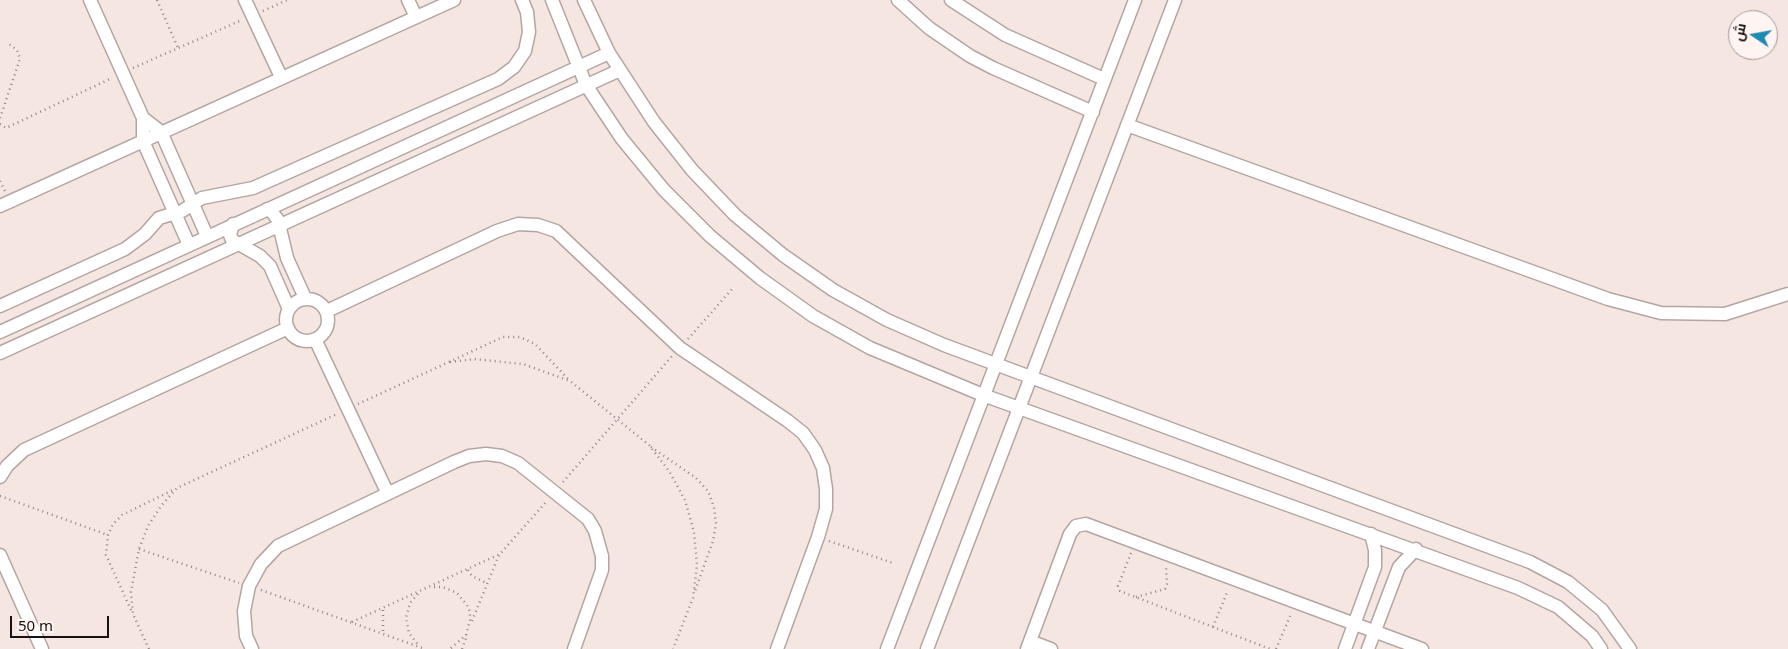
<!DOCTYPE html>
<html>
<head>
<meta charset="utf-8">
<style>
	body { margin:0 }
	#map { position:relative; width:1788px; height:649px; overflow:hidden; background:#f5e6e2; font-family:"Noto Sans",Cairo,sans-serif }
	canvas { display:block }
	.north { position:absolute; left:1728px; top:10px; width:50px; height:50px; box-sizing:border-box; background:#fef5f2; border:1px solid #a29a98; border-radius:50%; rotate:282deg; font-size:14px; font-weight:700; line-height:20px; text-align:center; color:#171211 }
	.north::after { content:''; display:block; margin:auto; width:18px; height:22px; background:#1e8cb1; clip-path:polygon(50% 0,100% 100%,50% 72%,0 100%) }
	.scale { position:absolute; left:10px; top:616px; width:99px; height:22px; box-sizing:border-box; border:2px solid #171211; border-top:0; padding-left:6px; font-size:15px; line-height:18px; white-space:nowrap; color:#171211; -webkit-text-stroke:4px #fef5f2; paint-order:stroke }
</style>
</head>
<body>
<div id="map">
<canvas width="1788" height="649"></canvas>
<div class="north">ش</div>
<div class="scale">50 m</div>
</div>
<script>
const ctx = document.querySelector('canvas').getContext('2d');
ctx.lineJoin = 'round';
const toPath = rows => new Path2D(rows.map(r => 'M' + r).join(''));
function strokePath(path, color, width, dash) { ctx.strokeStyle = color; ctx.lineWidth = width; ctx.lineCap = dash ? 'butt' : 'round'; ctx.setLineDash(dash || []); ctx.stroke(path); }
const minor = toPath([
	[90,0,143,118,143,141,189,245],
	[245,0,281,77],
	[408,0,416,17],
	[552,0,586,85,622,139,664,190,710,236,760,278,813,316,870,348,983,395,1518,588,1558,607,1592,636,1601,649],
	[584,0,609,53,654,122,692,170,735,215,783,255,833,290,887,320,944,345,1530,562,1568,582,1602,610,1630,649],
	[898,0,929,28,970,56,993,68,1093,112],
	[951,0,1005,35,1104,79],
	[143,118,161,132,207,236],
	[1127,125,1608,299,1661,313,1725,314,1788,294],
	[0,206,454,0],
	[267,209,272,212,278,220,287,258,305,298],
	[233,224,230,235,232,240,260,256,270,266,289,309],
	'286 320a21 21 0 1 1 42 0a21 21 0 1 1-42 0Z',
	[0,306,125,249,145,234,159,218,182,211,202,198,253,188,498,79,514,67,525,51,529,32,527,12,522,0],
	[327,311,497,231,518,224,538,225,556,231,680,348,788,421,803,433,815,450,823,468,826,489,826,509,818,537,777,649],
	[0,332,609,53],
	[315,339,387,492],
	[0,353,620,70],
	[0,477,7,466,24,450,288,328],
	[0,555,42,649],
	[1030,641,1051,649],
	[252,649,246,636,244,611,249,586,261,564,278,546,454,462,469,456,486,454,502,456,518,463,588,519,595,531,602,556,602,570,574,649],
	[887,649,1135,0],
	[927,649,1175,0],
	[1027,649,1070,534,1076,526,1086,524,1422,649],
	[1345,649,1375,567,1375,550,1371,534],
	[1368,649,1399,567,1416,549]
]);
strokePath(minor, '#b3a6a2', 15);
strokePath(toPath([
	[157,0,178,48],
	[263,11,287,0],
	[133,68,242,20],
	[0,118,20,59,17,50,9,44],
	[0,124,6,128,112,78],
	[0,181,5,191],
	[688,339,733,288],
	[450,362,474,359,523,364,570,381,649,445,669,471,685,500,694,532,697,565,693,598,673,649],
	[358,404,503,337,520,337,535,344,570,381],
	[651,447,696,478,708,491,714,507,716,524,713,541,695,591],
	[563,482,672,356],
	[0,496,108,535],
	[829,541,893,563],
	[139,549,239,583],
	[1131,553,1118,586,1120,591,1270,649],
	[468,570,472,576,486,583],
	[434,587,443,587,457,593,467,605,470,612,470,620,466,635,450,649],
	[261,590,425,649],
	[418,594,410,603,406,618,409,633,419,646],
	[1136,597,1165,589,1167,584,1166,567],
	[131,610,106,555,108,535,113,524,122,515,175,489],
	[383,610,383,633],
	[472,621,499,555],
	[352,622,500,554,546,502],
	[1213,627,1228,590],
	[149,649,133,614,131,592,139,549,148,526,161,506,177,488,337,414],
	[462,649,466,638],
	[1276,649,1291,614]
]), '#918784', 2.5, [1, 4]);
strokePath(minor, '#fff', 12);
</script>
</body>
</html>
